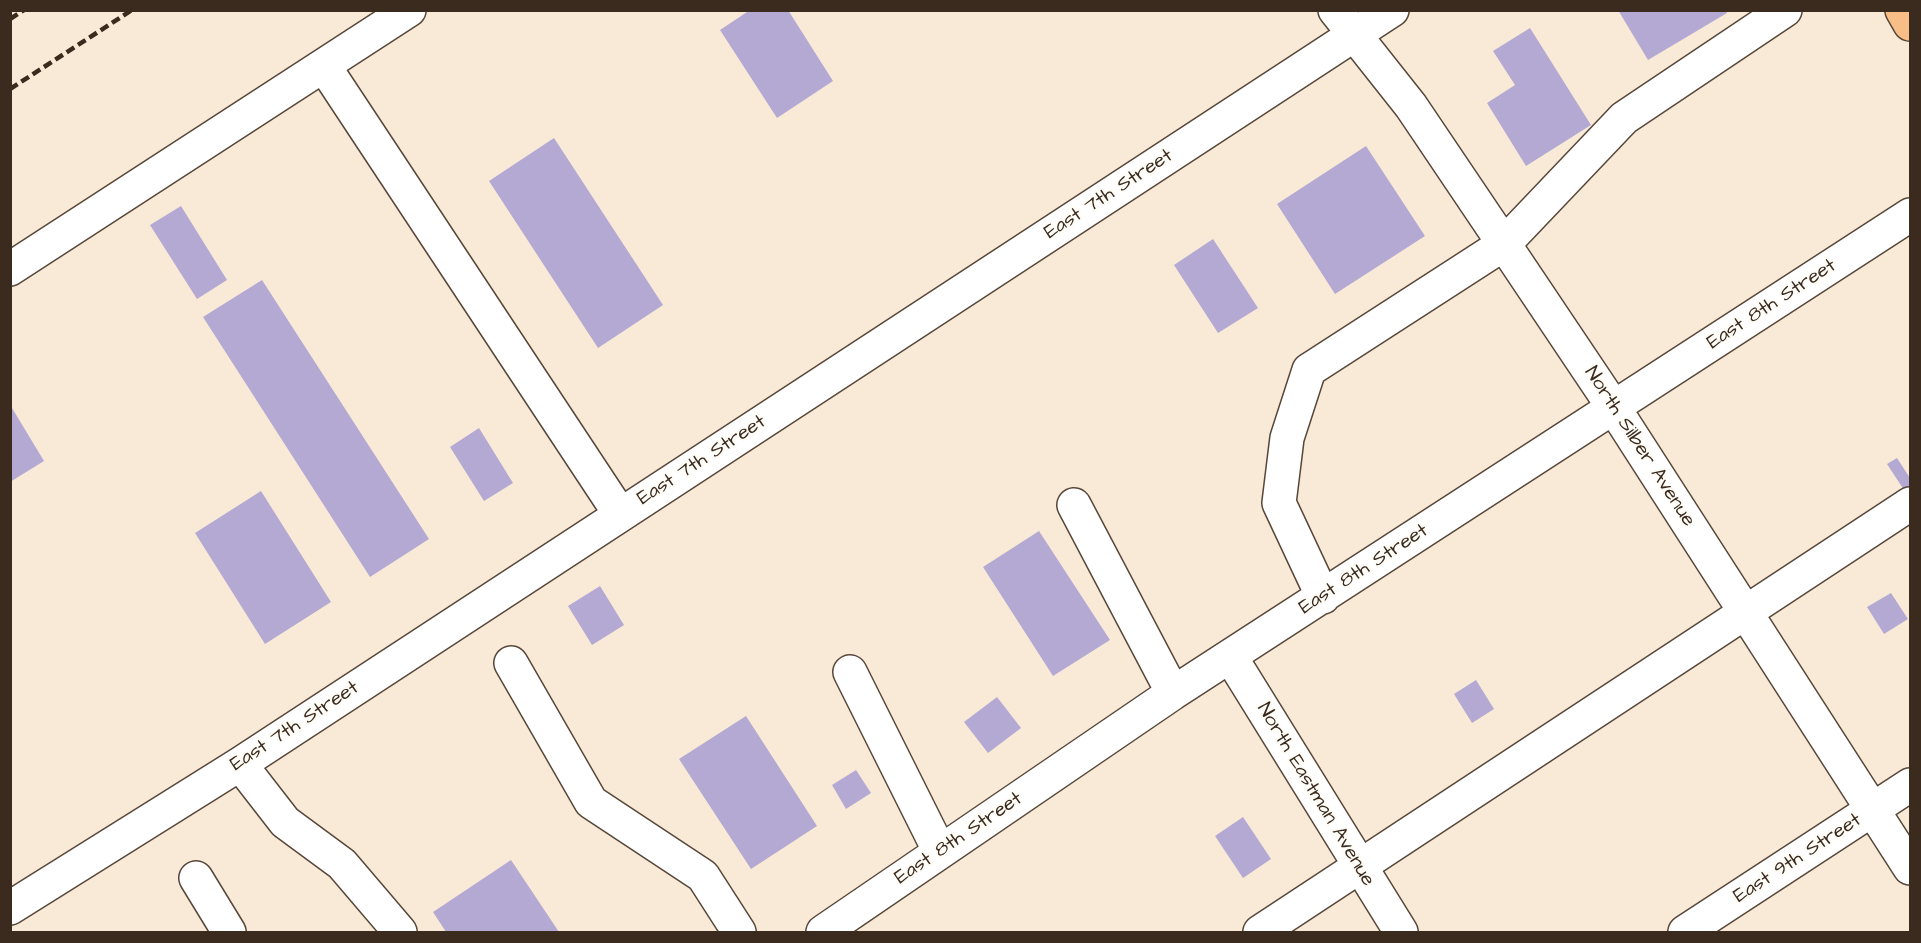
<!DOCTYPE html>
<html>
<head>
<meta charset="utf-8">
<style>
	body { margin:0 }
	#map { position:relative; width:1921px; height:943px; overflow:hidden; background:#f8ead6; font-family:"Architects Daughter",sans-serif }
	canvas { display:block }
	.frame { position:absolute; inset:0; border:12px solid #3b2a1e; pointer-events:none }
</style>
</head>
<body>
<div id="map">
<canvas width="1921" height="943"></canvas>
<div class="frame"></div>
</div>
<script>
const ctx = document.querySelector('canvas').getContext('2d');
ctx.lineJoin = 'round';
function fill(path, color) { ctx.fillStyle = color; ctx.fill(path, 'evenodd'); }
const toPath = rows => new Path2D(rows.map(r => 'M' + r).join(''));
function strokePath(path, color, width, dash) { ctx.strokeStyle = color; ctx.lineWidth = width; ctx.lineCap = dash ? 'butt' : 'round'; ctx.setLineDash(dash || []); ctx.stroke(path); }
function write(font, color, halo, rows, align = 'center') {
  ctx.font = font + ' "Architects Daughter",sans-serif'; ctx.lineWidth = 4.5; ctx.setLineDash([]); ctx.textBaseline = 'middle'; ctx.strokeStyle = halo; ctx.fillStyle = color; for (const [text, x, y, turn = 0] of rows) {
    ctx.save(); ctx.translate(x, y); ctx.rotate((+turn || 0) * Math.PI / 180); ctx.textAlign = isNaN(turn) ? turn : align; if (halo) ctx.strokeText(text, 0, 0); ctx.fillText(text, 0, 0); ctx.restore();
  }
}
fill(toPath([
	[750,10,788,10,833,81,777,118,720,30],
	[1618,10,1725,10,1727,13,1648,60],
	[1530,28,1591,125,1526,166,1487,103,1515,85,1493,51],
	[554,138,663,305,598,348,489,181],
	[1366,146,1425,236,1335,294,1277,204],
	[181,206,227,280,197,299,150,225],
	[1213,239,1258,308,1218,333,1174,265],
	[262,280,429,539,370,577,203,317],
	[12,408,44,461,10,482,10,409],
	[479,428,513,483,484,501,450,447],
	[1897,458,1910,478,1910,486,1904,490,1887,464],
	[261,491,331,602,265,644,195,533],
	[1039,531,1110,640,1053,676,983,567],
	[600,586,624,625,592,645,568,606],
	[1891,593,1908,619,1884,634,1867,607],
	[1476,680,1494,709,1472,723,1454,694],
	[997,697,1021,728,988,753,964,722],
	[746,716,817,826,751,869,679,759],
	[856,770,871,793,846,809,832,785],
	[1243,817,1271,859,1243,878,1215,836],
	[511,860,559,932,446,932,433,912]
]), '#b4a9d3');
const minor = toPath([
	[1335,10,1411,106,1504,244,1614,408,1910,868],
	[324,66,620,514],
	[10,269,409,10],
	[1074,505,1173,693],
	[1323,597,1279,503,1287,438,1309,370,1504,244,1624,118,1785,10],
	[1230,656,1401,932],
	[511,663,591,802,703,876,739,932],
	[850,672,940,852],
	[240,764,285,822,342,864,400,932],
	[196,878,229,932],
	[10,908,240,764,1392,10],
	[823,932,1173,693,1910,215],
	[1260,932,1910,504],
	[1685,932,1910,785]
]);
const major = toPath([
	[1902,10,1910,24]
]);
strokePath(minor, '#57473a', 36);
strokePath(major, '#57473a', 36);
strokePath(minor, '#fff', 33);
strokePath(major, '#f7be88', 33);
strokePath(toPath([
	[10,19,24,10],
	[10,89,132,10]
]), '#3b2a1e', 4.5, [9, 4.5]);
write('20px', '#3b2a1e', '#fdfcf7', [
	["East 7th Street",1109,195,-33],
	["East 8th Street",1772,305,-33],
	["North Silber Avenue",1639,447,57],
	["East 7th Street",702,461,-33],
	["East 8th Street",1364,570,-33],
	["East 7th Street",295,727,-33],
	["North Eastman Avenue",1315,795,59],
	["East 8th Street",959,839,-34],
	["East 9th Street",1798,859,-33]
]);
</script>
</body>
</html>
